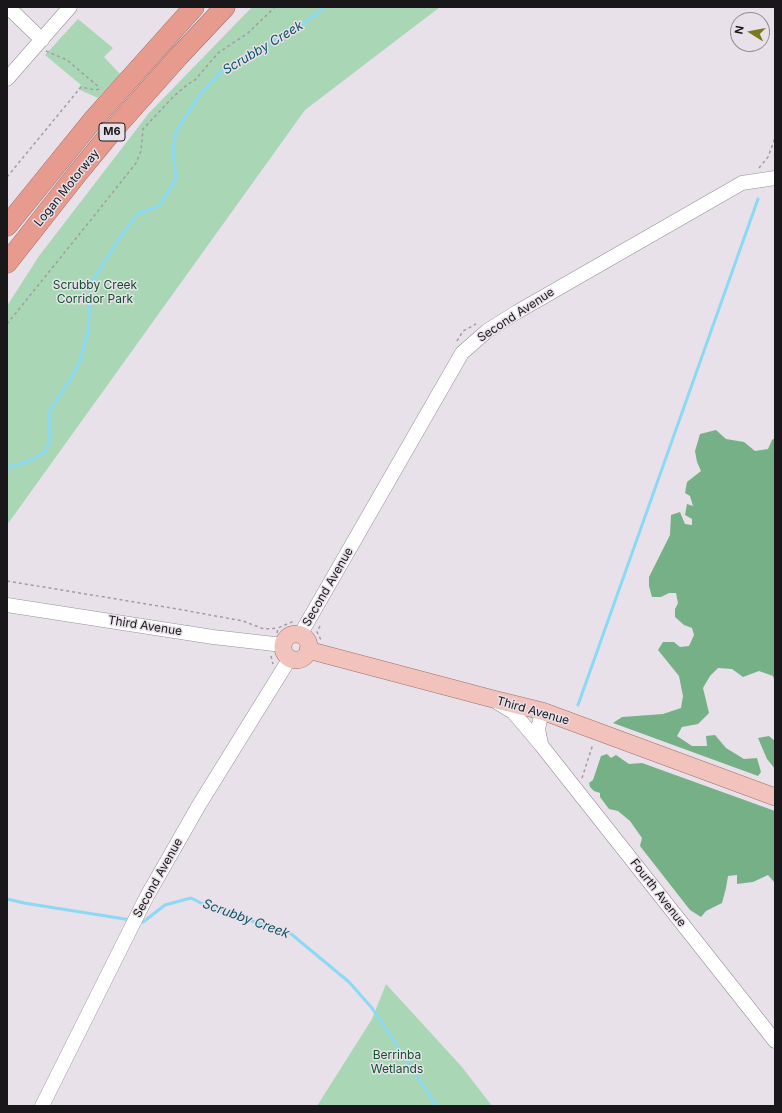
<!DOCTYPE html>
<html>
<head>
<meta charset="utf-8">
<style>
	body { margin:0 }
	#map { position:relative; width:782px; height:1113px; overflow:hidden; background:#e8e1e9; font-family:Inter,sans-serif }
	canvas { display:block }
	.frame { position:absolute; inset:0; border:8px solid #19171a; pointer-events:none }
	.north { position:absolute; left:730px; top:12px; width:40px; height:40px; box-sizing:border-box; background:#e8e1e9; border:1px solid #959096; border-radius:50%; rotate:281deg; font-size:11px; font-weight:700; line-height:16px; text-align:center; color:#19171a }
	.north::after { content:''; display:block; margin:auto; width:14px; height:18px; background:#7a7920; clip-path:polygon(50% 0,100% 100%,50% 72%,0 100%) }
</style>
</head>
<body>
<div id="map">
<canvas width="782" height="1113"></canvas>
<div class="frame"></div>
<div class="north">N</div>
</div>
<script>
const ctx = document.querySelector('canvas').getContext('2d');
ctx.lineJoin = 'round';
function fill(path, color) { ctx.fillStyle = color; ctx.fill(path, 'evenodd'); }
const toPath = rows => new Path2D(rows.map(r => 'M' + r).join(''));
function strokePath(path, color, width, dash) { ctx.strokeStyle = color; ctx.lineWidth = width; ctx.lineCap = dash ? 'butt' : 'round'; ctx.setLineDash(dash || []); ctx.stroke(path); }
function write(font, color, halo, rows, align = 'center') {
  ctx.font = font + ' Inter,sans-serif'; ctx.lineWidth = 3; ctx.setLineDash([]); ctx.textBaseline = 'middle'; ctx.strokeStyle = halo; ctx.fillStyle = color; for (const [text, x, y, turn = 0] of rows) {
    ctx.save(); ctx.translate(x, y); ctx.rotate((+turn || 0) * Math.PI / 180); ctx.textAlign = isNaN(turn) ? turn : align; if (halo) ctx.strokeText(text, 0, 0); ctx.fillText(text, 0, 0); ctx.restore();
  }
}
fill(toPath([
	[252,7,440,7,305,110,7,525,7,306,39,256,149,113],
	[78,19,113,48,104,57,120,74,98,98,78,89,81,85,45,55],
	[386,984,462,1067,492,1106,317,1106,372,1019]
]), '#a9d7b5');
fill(toPath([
	[716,430,726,439,744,442,755,451,768,449,772,440,775,438,775,682,773,676,759,671,743,677,732,669,718,668,710,676,703,688,709,713,698,724,682,727,677,736,692,746,707,746,706,736,715,735,726,748,744,759,757,758,761,772,758,776,613,723,622,717,663,714,681,708,683,696,679,676,658,650,663,642,674,642,680,647,689,646,694,635,692,628,684,625,675,617,675,609,678,603,676,593,669,593,661,597,652,597,649,586,649,577,670,535,671,515,680,512,685,524,692,525,692,519,685,515,687,504,693,506,690,496,685,493,687,482,701,471,697,462,695,451,700,434],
	[769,736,775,741,775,769,767,759,758,738],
	[607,754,611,758,616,755,629,764,642,763,775,811,775,883,768,875,753,882,737,884,737,875,728,876,726,888,722,903,706,911,701,917,690,910,640,846,642,838,630,821,618,811,609,809,600,797,600,793,594,791,590,787,589,783,593,780,601,756]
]), '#76b087');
strokePath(toPath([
	[7,468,29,461,45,452,50,441,49,412,72,377,81,358,88,331,91,283,117,242,137,214,159,206,176,179,173,152,176,132,199,96,220,73,302,25,324,7],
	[578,705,758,199],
	[7,899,24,903,131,920],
	[138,922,143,922,165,905,191,898,211,908,290,933,349,982,372,1008,437,1106]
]), '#8bd9f3', 3);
const minor = toPath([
	[8,7,42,40],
	[7,79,70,7],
	[7,605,213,637,283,645],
	[300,635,462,353,487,331,517,312,742,183,775,178],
	[498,703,513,712,541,745,775,1041],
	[541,744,538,729,542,711],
	[42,1106,147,896,199,805,290,658]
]);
const major = toPath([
	'283 647a13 13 0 1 1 26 0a13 13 0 1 1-26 0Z',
	[308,650,493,699,542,711,775,797]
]);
const highway = toPath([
	[7,226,92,121,194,7],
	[7,263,77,174,114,129,178,57,225,7]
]);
strokePath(minor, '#969097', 15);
strokePath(major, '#9f6d66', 18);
strokePath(highway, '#9f6d66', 21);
strokePath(toPath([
	[46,51,67,60,100,88],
	[759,168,768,157,775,138],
	[7,177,81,87,95,90,101,89],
	[7,324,98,211,136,163,141,151,143,129,174,96,188,84,195,80,218,53,248,33,275,7],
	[457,341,463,331,476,324],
	[7,581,183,610,243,621,264,629,278,628],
	[320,626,317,632,321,640],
	[277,633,278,628,294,621],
	[271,656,273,664],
	[582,778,593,744]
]), '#a19ca2', 1.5, [3, 3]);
strokePath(minor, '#fff', 14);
strokePath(major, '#f1c3bc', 17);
strokePath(highway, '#e79b8f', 20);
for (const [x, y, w] of [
	[112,132,26]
]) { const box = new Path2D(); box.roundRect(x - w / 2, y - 9, w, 18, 3); ctx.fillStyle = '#e8e1e9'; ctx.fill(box); strokePath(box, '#19171a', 1); }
write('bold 11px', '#19171a', null, [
	["M6",112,132]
]);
write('12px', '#19171a', '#e8e1e9', [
	["Logan Motorway",67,188,-51],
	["Second Avenue",516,315,-33],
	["Second Avenue",328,587,-60],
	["Third Avenue",145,626,9],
	["Third Avenue",533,711,16],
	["Second Avenue",158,878,-61],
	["Fourth Avenue",658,893,52]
]);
write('12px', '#0d522b', '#e8e1e9', [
	["Scrubby Creek",95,285],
	["Corridor Park",95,299],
	["Berrinba",397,1055],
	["Wetlands",397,1069]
]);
write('italic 13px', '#0d5163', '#e8e1e9', [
	["Scrubby Creek",263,48,-31],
	["Scrubby Creek",246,919,20]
]);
</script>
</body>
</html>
